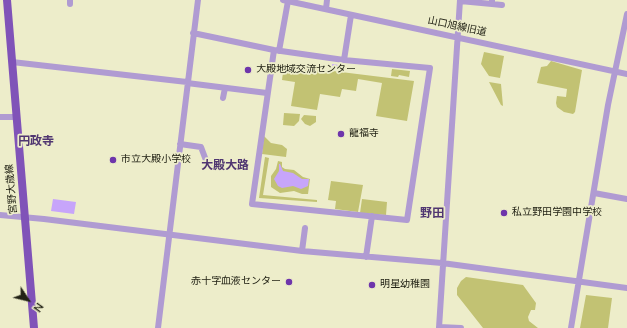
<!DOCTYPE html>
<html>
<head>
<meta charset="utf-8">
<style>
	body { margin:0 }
	#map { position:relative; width:627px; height:328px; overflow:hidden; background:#ededca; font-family:"Nunito Sans",sans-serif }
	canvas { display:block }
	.north { position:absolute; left:8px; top:280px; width:40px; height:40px; -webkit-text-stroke:3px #ededca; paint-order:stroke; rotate:125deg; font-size:11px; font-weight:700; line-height:16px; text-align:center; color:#222215 }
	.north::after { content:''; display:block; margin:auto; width:14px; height:18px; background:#222215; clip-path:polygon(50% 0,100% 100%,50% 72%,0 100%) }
</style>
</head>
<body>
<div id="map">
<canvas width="627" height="328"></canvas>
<div class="north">N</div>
</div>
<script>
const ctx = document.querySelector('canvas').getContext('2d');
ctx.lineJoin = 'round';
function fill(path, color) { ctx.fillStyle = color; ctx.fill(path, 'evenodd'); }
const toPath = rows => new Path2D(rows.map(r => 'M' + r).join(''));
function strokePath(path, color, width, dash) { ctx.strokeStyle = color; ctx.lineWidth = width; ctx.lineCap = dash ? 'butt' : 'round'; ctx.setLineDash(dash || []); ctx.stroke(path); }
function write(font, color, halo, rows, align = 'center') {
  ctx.font = font + ' "Nunito Sans","Noto Sans JP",sans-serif'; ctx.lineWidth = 3.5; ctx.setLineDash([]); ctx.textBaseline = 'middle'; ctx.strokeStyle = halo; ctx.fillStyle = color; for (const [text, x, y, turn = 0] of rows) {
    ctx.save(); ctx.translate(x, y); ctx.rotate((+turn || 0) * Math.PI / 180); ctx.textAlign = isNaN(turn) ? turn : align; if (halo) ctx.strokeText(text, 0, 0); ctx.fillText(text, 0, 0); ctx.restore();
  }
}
fill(toPath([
	[484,52,504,56,500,78,489,76,481,64],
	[551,61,582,70,575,112,573,114,564,112,557,107,556,103,557,96,566,97,567,89,537,83,541,67,547,66],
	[284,65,414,81,407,121,376,116,382,83,358,79,356,91,342,89,340,97,320,94,317,110,291,106,295,82,282,80],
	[392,69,410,71,409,77,399,75,398,77,391,76],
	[489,82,501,84,503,106,501,105],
	[284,113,300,114,299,121,294,126,283,125],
	[304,115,316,116,316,122,310,126,305,124,301,119],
	[264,136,271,143,282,145,287,149,286,157,262,154],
	[265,157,269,158,263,195,317,200,317,202,259,198],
	[278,161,282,162,282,167,285,169,294,170,303,177,310,179,308,194,302,194,294,191,280,193,271,187,271,176,276,169],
	[331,181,363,185,358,212,335,209,336,201,328,200],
	[362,199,387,202,386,215,360,213],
	[466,277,523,285,536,303,535,310,531,310,528,317,529,321,538,328,483,328,457,295,457,288,461,281],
	[586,295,612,298,608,328,580,328]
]), '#c2c273');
fill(toPath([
	[279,164,280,164,283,171,293,173,302,179,309,179,308,186,301,189,293,186,282,188,278,186,274,179,279,171],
	[53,199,76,202,74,214,51,211]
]), '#c7a5fa');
strokePath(toPath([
	[333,65,338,66]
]), '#c7a5fa', 2);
strokePath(toPath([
	[283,0,627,74],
	[460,1,492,4,492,0],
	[70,4,70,0],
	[492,4,502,5],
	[326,9,327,0],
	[193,33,274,50,344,60,430,68,407,220,252,204,274,50],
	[279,51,288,1],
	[344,60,351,15],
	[12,62,187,82],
	[187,83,267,93],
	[223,98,225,88],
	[0,117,16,117],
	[180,144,201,147,207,163,217,164],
	[594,193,627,199],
	[0,215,44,219,302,251,442,263,627,288],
	[302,251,305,228],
	[366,257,372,216],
	[439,327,461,328],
	[158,328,198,0],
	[439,328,460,0],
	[571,328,608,105,627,14]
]), '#b09bd2', 6);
strokePath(toPath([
	[7,0,34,328]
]), '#8053b8', 8);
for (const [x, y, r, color] of [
	[248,70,4,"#6e35ab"],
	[341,134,4,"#6e35ab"],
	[113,160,4,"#6e35ab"],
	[504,213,4,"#6e35ab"],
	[289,282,4,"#6e35ab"],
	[372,285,4,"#6e35ab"]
]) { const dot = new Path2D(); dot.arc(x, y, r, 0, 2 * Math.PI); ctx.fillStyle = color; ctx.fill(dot); strokePath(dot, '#ededca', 1.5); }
write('10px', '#222215', '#ededca', [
	["山口旭線旧道",457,27,12],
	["宮野大歳線",12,189,-95]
]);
write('10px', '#222215', '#ededca', [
	["大殿地域交流センター",256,70],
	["龍福寺",349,134],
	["市立大殿小学校",121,160],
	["私立野田学園中学校",512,213],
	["赤十字血液センター",281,282,"right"],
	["明星幼稚園",380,285]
], 'left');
write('bold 12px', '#503671', '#ededca', [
	["円政寺",36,142],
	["大殿大路",225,166],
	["野田",432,214]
]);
</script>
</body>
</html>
